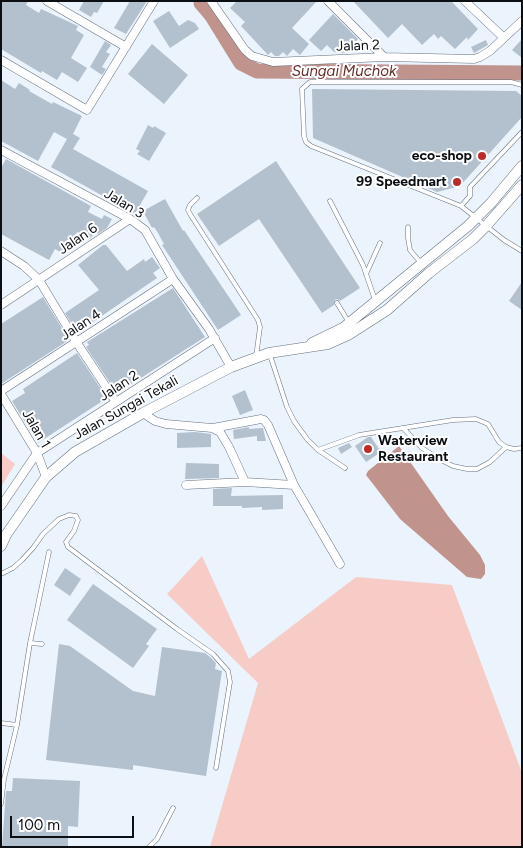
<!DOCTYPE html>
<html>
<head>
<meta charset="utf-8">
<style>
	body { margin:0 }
	#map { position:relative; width:523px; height:848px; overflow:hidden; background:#ebf3fc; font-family:Figtree,sans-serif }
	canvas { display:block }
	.frame { position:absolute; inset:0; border:2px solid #0b0f14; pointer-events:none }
	.scale { position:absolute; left:10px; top:816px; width:124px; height:22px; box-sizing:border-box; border:2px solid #0b0f14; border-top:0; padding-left:6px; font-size:15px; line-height:18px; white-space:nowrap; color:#0b0f14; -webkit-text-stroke:4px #fff; paint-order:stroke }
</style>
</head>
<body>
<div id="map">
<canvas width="523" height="848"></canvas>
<div class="frame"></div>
<div class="scale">100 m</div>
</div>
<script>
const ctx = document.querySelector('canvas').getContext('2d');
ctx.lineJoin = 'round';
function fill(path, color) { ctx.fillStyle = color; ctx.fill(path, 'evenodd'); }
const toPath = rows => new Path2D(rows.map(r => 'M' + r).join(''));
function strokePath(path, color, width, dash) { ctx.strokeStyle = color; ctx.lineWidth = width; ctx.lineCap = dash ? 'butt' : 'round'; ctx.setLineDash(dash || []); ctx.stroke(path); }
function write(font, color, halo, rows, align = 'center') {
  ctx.font = font + ' Figtree,sans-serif'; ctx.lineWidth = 4; ctx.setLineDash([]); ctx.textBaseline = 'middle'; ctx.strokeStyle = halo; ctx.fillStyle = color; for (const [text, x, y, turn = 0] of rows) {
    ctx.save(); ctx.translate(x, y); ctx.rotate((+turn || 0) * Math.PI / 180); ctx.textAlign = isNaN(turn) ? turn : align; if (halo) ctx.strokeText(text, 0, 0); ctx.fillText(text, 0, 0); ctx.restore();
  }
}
fill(toPath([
	[1,453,15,464,1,487],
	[202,556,249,659,356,577,452,585,522,773,522,847,210,847,258,683,167,594]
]), '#f7ccc7');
fill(toPath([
	[399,446,448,516,480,555,485,565,485,574,481,579,467,577,400,519,366,475,368,471]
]), '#c0938d');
strokePath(toPath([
	[201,3,212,16,241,63,257,71,522,73]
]), '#c0938d', 15);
fill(toPath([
	[1,1,28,1,26,5,39,13,41,9,78,26,76,30,84,35,71,58,87,68,78,82,62,72,57,80,42,71,41,73,1,49],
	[84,1,104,1,97,13,94,12,91,17,79,10],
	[130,1,147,1,126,34,114,28],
	[237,1,317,1,292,28,309,44,300,55,293,49,287,56,283,52,279,56,275,56,271,52,268,55,241,26,245,22,230,8],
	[353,1,451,1,478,29,468,40,467,37,455,49,441,36,438,39,434,34,422,45,402,24,388,38],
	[169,11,179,26,188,20,195,23,199,29,170,48,153,21],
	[333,14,358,39,345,53,334,52,327,45,321,51,309,40],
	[522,39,522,58,512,50],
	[486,40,488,45,474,53,471,47],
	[105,41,111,45,106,52,110,54,102,67,106,69,102,75,90,67],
	[152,44,188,75,164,104,128,74],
	[1,80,15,89,19,83,30,90,29,91,52,104,53,102,82,116,73,134,80,138,73,149,148,191,135,214,51,167,67,139,54,132,38,161,1,141],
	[312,89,516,91,522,96,522,117,460,186,437,192,313,138],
	[148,125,153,128,154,126,166,133,149,161,137,154,140,151,136,149],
	[6,159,91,206,88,212,102,219,104,215,112,219,107,228,98,234,95,232,90,239,77,232,64,254,55,249,49,260,1,234,1,168],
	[276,161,360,288,340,301,337,299,335,300,334,305,322,313,259,219,219,246,197,214],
	[165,199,183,231,184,230,241,315,218,330,162,245,164,244,158,233,154,227,152,228,143,211],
	[103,245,106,245,127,271,144,259,145,262,152,257,160,268,153,273,157,278,77,333,65,313,99,290,78,265],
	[522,282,522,310,509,301],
	[173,288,205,337,119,392,118,391,116,392,86,347,89,345,87,342],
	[43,297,69,340,1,384,1,324],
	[77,353,107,398,38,443,12,401,25,393,23,389],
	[245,390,253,410,240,415,232,396],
	[249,427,249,429,263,428,266,441,257,441,257,436,234,439,233,430],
	[195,432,211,434,211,447,177,448,177,433],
	[368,437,371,437,381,452,366,462,355,446],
	[349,443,352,447,341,454,338,448],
	[186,463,219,464,219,478,185,479],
	[232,488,231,496,283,495,283,509,262,510,262,507,242,508,242,506,213,506,213,489],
	[65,568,81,579,70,596,54,585],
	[93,584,157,629,146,644,149,646,133,668,67,620],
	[59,644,70,646,133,691,155,696,162,647,205,653,210,657,216,663,215,669,222,671,206,776,133,765,133,770,46,760],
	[13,778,80,781,78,827,68,826,68,847,2,847,6,791,12,791]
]), '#b3c0ce');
const service = toPath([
	[522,85,511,82,310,82,302,89,304,136,306,142,311,146,461,206,504,240,522,251],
	[197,198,190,205,188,210,190,214,258,320,260,327,256,357],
	[330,201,363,265,375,300],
	[461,206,470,196,470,187,522,132],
	[408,227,408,238,410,250,420,262],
	[366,274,380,243],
	[337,303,348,321],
	[270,355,287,407,294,421,307,439,318,450,345,468],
	[403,428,422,448,439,459,453,466,467,469,477,469,490,462,506,447],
	[318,450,359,435,453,420,476,419,488,424,499,442,506,447,514,449,522,448],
	[1,574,13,568,22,560,33,548,43,534,59,519,69,515,76,516,78,520,74,531,66,542,68,547,177,629,213,654,228,671,230,682,216,768],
	[30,643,42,644],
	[1,723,17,725],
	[1,804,4,779,17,725,30,643,49,552],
	[149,847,157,839,173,808]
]);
const minor = toPath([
	[47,1,126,47],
	[211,1,245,50,252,56,273,62,384,57,474,59,480,57,490,51,522,21],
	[328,1,384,57],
	[465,1,504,38],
	[1,60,87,110,154,1],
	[1,150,130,219,145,230,173,279,209,329,231,367],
	[1,251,24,266,39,280,77,343,116,402],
	[1,305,130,219],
	[1,391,173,279],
	[1,394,37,453,46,477],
	[143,413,155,421,166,424,212,428,220,432,229,447,245,482],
	[213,428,261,419,264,420,268,425,294,485],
	[186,485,245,482,294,485,340,564],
	[1,506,37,453,215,338]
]);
const tertiary = toPath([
	[312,343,343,328,468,226,491,203,522,166],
	[1,546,6,535,46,477,75,452,143,413,231,367,269,353,328,344,348,335,387,310,429,273,473,239,487,225,522,185]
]);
strokePath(service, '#65707e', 5);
strokePath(minor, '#65707e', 9);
strokePath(tertiary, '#65707e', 11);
strokePath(service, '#fff', 4);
strokePath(minor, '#fff', 8);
strokePath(tertiary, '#fff', 10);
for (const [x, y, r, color] of [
	[482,156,5,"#ba2b29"],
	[457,182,5,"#ba2b29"],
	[368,449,5,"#ba2b29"]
]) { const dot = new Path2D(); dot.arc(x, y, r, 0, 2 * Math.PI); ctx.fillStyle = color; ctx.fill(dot); strokePath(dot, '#fff', 2); }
write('14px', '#0b0f14', '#fff', [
	["Jalan 2",358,46,-2],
	["Jalan 3",124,204,31],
	["Jalan 6",78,239,-34],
	["Jalan 4",81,325,-33],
	["Jalan 2",119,386,-33],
	["Jalan Sungai Tekali",126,408,-29],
	["Jalan 1",36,429,60]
]);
write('bold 14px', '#0b0f14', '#fff', [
	["eco-shop",472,156],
	["99 Speedmart",447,182],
	["Waterview",378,441,"left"],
	["Restaurant",378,457,"left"]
], 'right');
write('italic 15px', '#662b26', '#fff', [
	["Sungai Muchok",344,72]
]);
</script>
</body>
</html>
